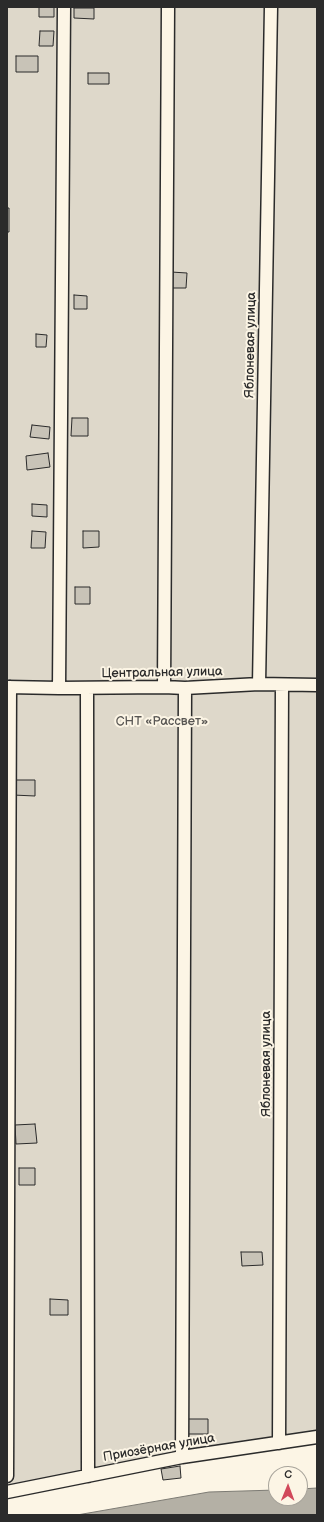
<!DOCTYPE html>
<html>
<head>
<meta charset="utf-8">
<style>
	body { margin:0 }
	#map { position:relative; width:324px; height:1522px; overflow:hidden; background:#fcf5e5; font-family:"Balsamiq Sans",sans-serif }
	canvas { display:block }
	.frame { position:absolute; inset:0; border:8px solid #2b2b2b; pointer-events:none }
	.north { position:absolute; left:268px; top:1466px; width:40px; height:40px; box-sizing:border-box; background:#fcf5e5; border:1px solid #a8a49b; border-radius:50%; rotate:1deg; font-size:11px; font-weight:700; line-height:16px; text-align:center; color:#2b2b2b }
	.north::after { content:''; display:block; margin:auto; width:14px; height:18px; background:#d1495b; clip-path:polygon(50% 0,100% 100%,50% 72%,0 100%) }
</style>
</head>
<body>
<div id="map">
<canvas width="324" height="1522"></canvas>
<div class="frame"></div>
<div class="north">С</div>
</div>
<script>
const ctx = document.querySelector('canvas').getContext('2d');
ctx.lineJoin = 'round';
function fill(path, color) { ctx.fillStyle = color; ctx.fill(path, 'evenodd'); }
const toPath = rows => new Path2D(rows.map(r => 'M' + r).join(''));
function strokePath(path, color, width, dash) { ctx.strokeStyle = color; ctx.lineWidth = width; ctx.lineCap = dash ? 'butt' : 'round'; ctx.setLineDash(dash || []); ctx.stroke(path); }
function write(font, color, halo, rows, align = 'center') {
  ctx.font = font + ' "Balsamiq Sans",sans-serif'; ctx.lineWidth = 4; ctx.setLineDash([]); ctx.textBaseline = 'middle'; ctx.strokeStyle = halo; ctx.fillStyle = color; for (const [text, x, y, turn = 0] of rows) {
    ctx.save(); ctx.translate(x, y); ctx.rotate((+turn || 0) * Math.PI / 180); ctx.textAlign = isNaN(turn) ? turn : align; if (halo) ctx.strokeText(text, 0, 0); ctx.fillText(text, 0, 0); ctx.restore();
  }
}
fill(toPath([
	[7,7,317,7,317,1437,7,1492]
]), '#ded8ca');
const water = toPath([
	[317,1488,317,1515,77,1515,209,1492,276,1490,276,1498,300,1498,300,1489,317,1488]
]);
fill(water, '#b4b0a5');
strokePath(water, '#7d7b74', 1);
const building = toPath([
	[39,7,54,7,54,17,39,17,39,7],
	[74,8,94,8,94,19,74,18,74,8],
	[40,31,54,31,53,46,39,46,40,31],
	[16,56,38,56,38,72,16,72,16,56],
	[88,73,109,73,109,84,88,84,88,73],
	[7,208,9,208,9,232,7,232,7,208],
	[171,272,187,273,186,288,171,288,171,272],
	[74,295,87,296,87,309,74,309,74,295],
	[36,334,47,335,46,347,36,347,36,334],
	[72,418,88,418,88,436,71,436,72,418],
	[32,425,50,427,49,439,30,437,32,425],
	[48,453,50,467,27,470,26,456,48,453],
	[32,504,47,505,47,517,32,516,32,504],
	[32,531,46,532,45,548,31,548,32,531],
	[83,531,99,531,99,547,83,548,83,531],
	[75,587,90,587,90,604,75,604,75,587],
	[14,780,35,780,35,796,13,795,14,780],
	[35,1124,37,1143,16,1144,15,1125,35,1124],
	[19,1168,35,1168,35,1185,19,1185,19,1168],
	[241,1252,262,1252,263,1265,242,1266,241,1252],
	[50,1299,68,1300,68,1315,50,1315,50,1299],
	[185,1419,208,1419,208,1434,185,1434,185,1419],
	[180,1466,181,1478,163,1480,161,1469,180,1466]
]);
fill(building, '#c8c3b7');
strokePath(building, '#2b2b2b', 1);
const minor = toPath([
	[259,684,271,7],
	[7,687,59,688,164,687,185,688,259,684,317,685],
	[164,687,168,7],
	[59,688,64,7],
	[87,688,88,1476],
	[279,1443,282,685],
	[182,1457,185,688],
	[7,1476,10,687],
	[7,1492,182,1457,317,1437]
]);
strokePath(minor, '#2b2b2b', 15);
strokePath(minor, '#fcf5e5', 12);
write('13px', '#2b2b2b', '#fcf5e5', [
	["Яблоневая улица",251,345,-89],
	["Центральная улица",162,673,-1],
	["Яблоневая улица",267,1064,-90],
	["Приозёрная улица",159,1448,-10]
]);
write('13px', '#585653', '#fcf5e5', [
	["СНТ «Рассвет»",162,722]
]);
</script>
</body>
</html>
